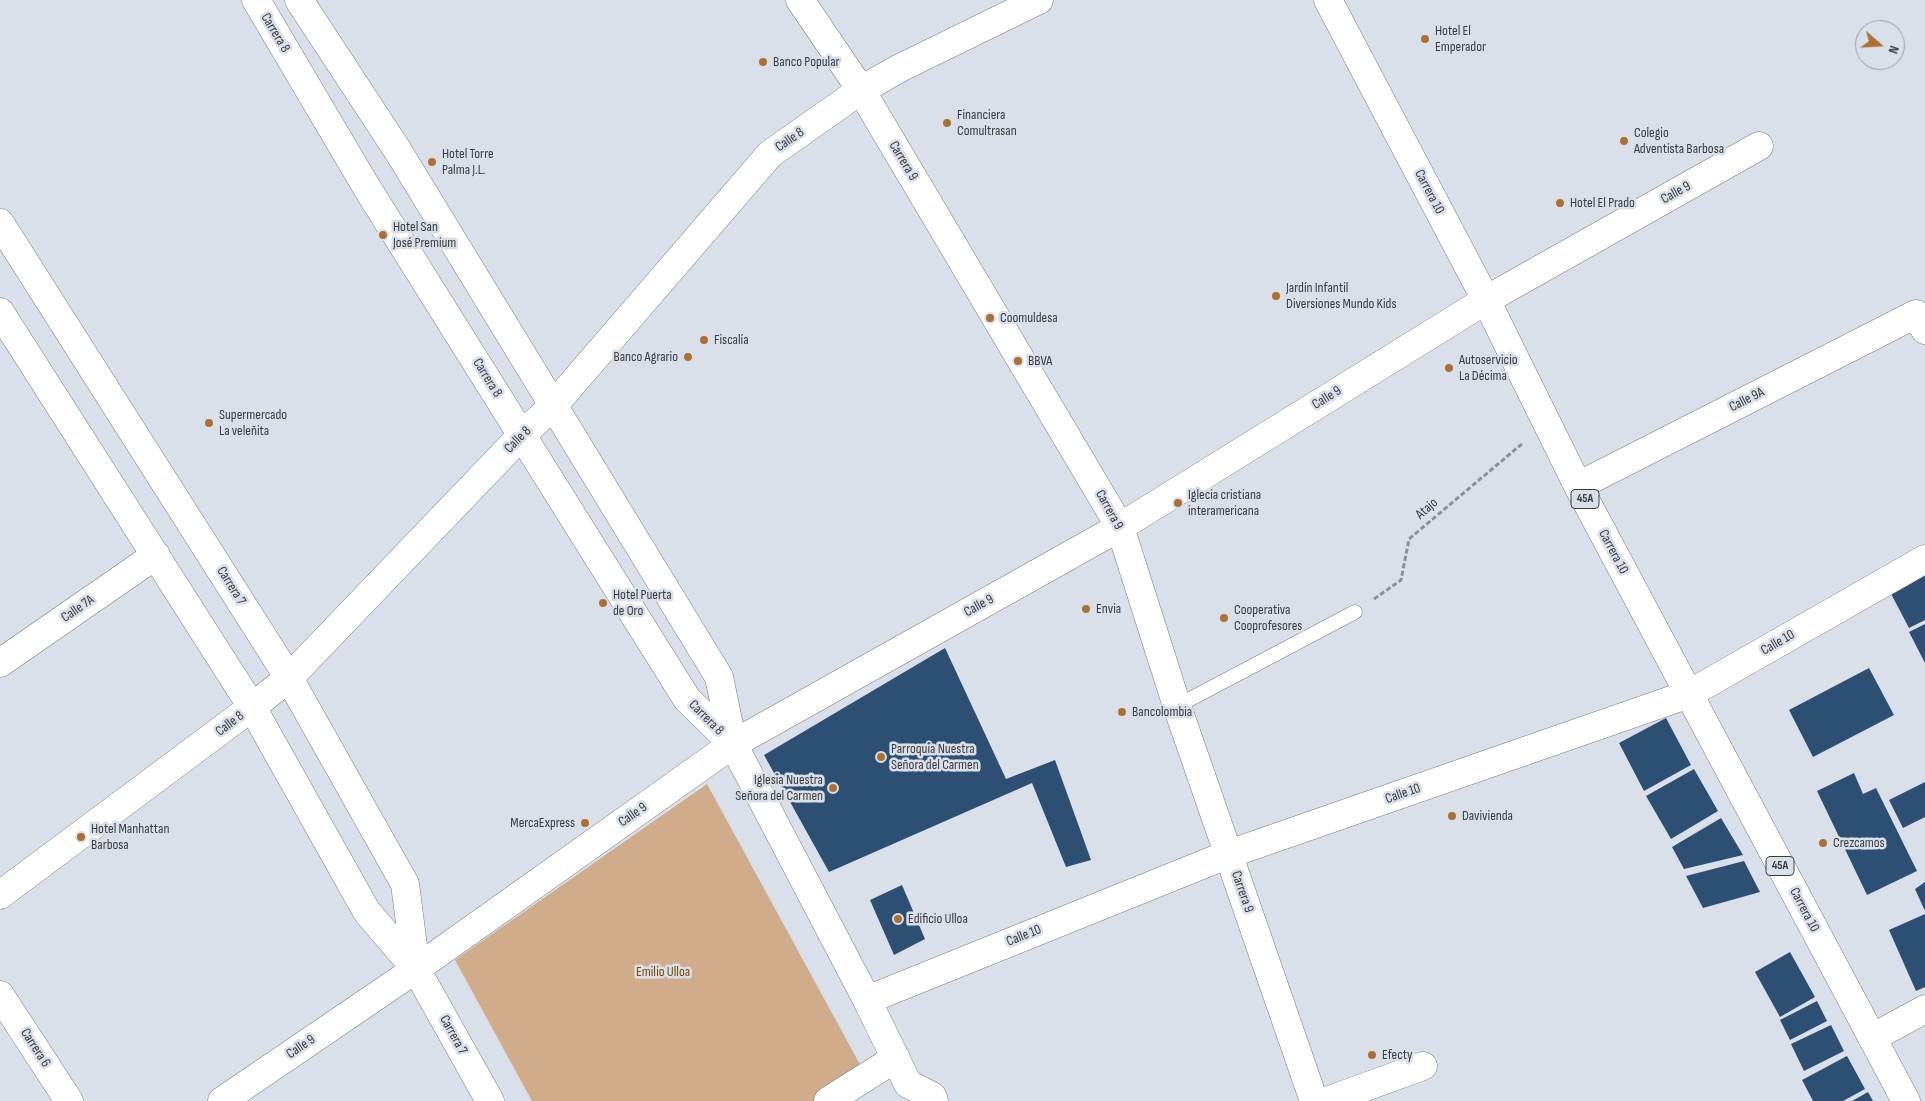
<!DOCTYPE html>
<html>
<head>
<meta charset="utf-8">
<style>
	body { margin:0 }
	#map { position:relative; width:1925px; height:1101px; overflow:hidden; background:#d9e0e9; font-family:"Sofia Sans Condensed",sans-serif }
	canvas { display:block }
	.north { position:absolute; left:1855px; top:20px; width:50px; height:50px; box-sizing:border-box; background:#d9e0e9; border:1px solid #999fa5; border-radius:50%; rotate:109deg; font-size:14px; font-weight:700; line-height:20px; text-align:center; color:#3a3d40 }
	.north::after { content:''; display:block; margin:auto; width:18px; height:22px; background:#ac7132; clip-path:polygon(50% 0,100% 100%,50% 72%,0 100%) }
</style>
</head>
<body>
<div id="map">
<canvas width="1925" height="1101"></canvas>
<div class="north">N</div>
</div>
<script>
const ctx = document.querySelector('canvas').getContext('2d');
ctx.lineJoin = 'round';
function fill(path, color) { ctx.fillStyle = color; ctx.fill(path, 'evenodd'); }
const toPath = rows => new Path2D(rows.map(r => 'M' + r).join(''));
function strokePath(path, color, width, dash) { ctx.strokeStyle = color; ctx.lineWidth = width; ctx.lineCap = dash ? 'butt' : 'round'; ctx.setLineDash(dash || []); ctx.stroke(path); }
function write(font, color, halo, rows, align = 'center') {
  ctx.font = font + ' "Sofia Sans Condensed",sans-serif'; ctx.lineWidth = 5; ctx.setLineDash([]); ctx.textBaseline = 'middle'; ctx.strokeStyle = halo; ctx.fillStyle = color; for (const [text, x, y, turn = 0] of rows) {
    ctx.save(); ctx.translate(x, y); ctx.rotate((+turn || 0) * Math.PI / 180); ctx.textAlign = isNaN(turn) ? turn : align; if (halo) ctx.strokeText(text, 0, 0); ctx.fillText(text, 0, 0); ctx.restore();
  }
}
fill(toPath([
	[707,784,863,1070,814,1101,532,1101,455,960]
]), '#d1ac8a');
fill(toPath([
	[1925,568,1925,620,1909,628,1888,588],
	[1925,624,1925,663,1909,632],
	[945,648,1006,779,1055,760,1091,860,1066,867,1032,783,829,872,764,755],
	[1869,668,1894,715,1813,757,1789,710],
	[1666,718,1691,765,1644,791,1619,743],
	[1694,769,1718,811,1671,839,1646,796],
	[1854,773,1863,794,1876,788,1917,871,1867,895,1817,791],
	[1925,782,1925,817,1903,828,1889,800],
	[1721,818,1743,855,1684,869,1672,847],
	[1744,861,1760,892,1703,908,1686,876],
	[1925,882,1925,911,1915,889],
	[902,885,925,939,894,955,870,900],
	[1925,914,1925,987,1916,991,1889,930],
	[1790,952,1815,997,1780,1017,1755,972],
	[1817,1001,1827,1021,1790,1040,1780,1020],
	[1831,1025,1844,1051,1804,1071,1791,1044],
	[1847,1056,1865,1089,1843,1101,1813,1101,1802,1080],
	[1868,1092,1873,1101,1852,1101]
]), '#2d4f74');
const service = toPath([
	[1177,706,1355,612]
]);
const minor = toPath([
	[256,0,367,188,687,699,733,744],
	[299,0,398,151,719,677,733,744,867,1000,908,1084,932,1096,934,1101],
	[800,0,861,90,1120,527,1177,706,1314,1101],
	[0,223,289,678,405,884,416,969],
	[0,312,252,707,367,912,416,969,490,1101],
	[1578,486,1916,314,1925,330],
	[0,663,156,555],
	[0,895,252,707,289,678,522,435,554,405,770,154,861,90,900,68,1039,0],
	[0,995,69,1101],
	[867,1000,1229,854,1689,694,1925,559],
	[1872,1038,1925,1009],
	[222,1101,416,969,733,744,1120,527,1486,300,1759,146],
	[828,1101,896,1058],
	[1327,1101,1423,1066]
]);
const trunk = toPath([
	[1328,0,1486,300,1578,486,1906,1101]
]);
strokePath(service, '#787e86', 15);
strokePath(minor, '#787e86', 29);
strokePath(trunk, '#787e86', 29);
strokePath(toPath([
	[1374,599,1401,580,1409,539,1523,443]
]), '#8c9197', 3, [5, 2.5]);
strokePath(service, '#fff', 14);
strokePath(minor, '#fff', 28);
strokePath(trunk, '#fff', 28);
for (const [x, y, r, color] of [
	[1425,39,5,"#ac7132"],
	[763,62,5,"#ac7132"],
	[947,123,5,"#ac7132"],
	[1624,141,5,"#ac7132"],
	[432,162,5,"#ac7132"],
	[1560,203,5,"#ac7132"],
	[383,235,5,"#ac7132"],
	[1276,296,5,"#ac7132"],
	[990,318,5,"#ac7132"],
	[704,340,5,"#ac7132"],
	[688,357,5,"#ac7132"],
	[1018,361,5,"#ac7132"],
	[1449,368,5,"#ac7132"],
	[209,423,5,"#ac7132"],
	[1178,503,5,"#ac7132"],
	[603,603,5,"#ac7132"],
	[1086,609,5,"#ac7132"],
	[1224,618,5,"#ac7132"],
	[1122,712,5,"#ac7132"],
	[881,757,5,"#ac7132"],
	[833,788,5,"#ac7132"],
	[1452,816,5,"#ac7132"],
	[585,823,5,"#ac7132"],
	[81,837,5,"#ac7132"],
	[1823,843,5,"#ac7132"],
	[898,919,5,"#ac7132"],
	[1372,1055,5,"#ac7132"]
]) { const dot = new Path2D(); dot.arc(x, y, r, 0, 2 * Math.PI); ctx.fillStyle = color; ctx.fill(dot); strokePath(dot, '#d9e0e9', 2); }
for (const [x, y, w] of [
	[1585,499,28],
	[1780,866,28]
]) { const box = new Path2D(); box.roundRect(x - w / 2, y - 9.5, w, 19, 4); ctx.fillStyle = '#d9e0e9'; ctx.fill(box); strokePath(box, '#3a3d40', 1); }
write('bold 12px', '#3a3d40', null, [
	["45A",1585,499],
	["45A",1780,866]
]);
write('14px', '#3a3d40', '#d9e0e9', [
	["Hotel El",1435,31],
	["Emperador",1435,47],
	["Banco Popular",773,62],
	["Financiera",957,115],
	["Comultrasan",957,131],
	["Colegio",1634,133],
	["Adventista Barbosa",1634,149],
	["Hotel Torre",442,154],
	["Palma J.L.",442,170],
	["Hotel El Prado",1570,203],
	["Hotel San",393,227],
	["José Premium",393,243],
	["Jardín Infantil",1286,288],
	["Diversiones Mundo Kids",1286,304],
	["Coomuldesa",1000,318],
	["Fiscalía",714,340],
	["Banco Agrario",678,357,"right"],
	["Autoservicio",1459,360],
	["La Décima",1459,376],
	["BBVA",1028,361],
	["Supermercado",219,415],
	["La veleñita",219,431],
	["Iglecia cristiana",1188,495],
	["interamericana",1188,511],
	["Hotel Puerta",613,595],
	["de Oro",613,611],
	["Envia",1096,609],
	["Cooperativa",1234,610],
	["Cooprofesores",1234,626],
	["Bancolombia",1132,712],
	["Parroquia Nuestra",891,749],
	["Señora del Carmen",891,765],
	["Iglesia Nuestra",823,780,"right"],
	["Señora del Carmen",823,796,"right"],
	["Davivienda",1462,816],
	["MercaExpress",575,823,"right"],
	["Hotel Manhattan",91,829],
	["Barbosa",91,845],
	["Crezcamos",1833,843],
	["Edificio Ulloa",908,919],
	["Efecty",1382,1055]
], 'left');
write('14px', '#3a3d40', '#d9e0e9', [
	["Carrera 8",275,33,59],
	["Calle 8",790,140,-35],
	["Carrera 9",903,161,59],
	["Carrera 10",1429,192,62],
	["Calle 9",1676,193,-29],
	["Carrera 8",487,378,58],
	["Calle 9",1327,398,-32],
	["Calle 9A",1747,400,-27],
	["Calle 8",518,440,-45],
	["Atajo",1427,509,-41],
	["Carrera 9",1109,510,61],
	["Carrera 10",1613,552,62],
	["Carrera 7",231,586,58],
	["Calle 9",979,606,-29],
	["Calle 7A",78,609,-35],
	["Calle 10",1778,643,-30],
	["Carrera 8",706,718,45],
	["Calle 8",230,724,-37],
	["Calle 10",1403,794,-19],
	["Calle 9",633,815,-35],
	["Carrera 9",1242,892,71],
	["Carrera 10",1804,910,62],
	["Calle 10",1024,936,-22],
	["Carrera 7",453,1035,61],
	["Calle 9",301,1047,-34],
	["Carrera 6",35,1048,57]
]);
write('14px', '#7d4800', '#d9e0e9', [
	["Emilio Ulloa",663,972]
]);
</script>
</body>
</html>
